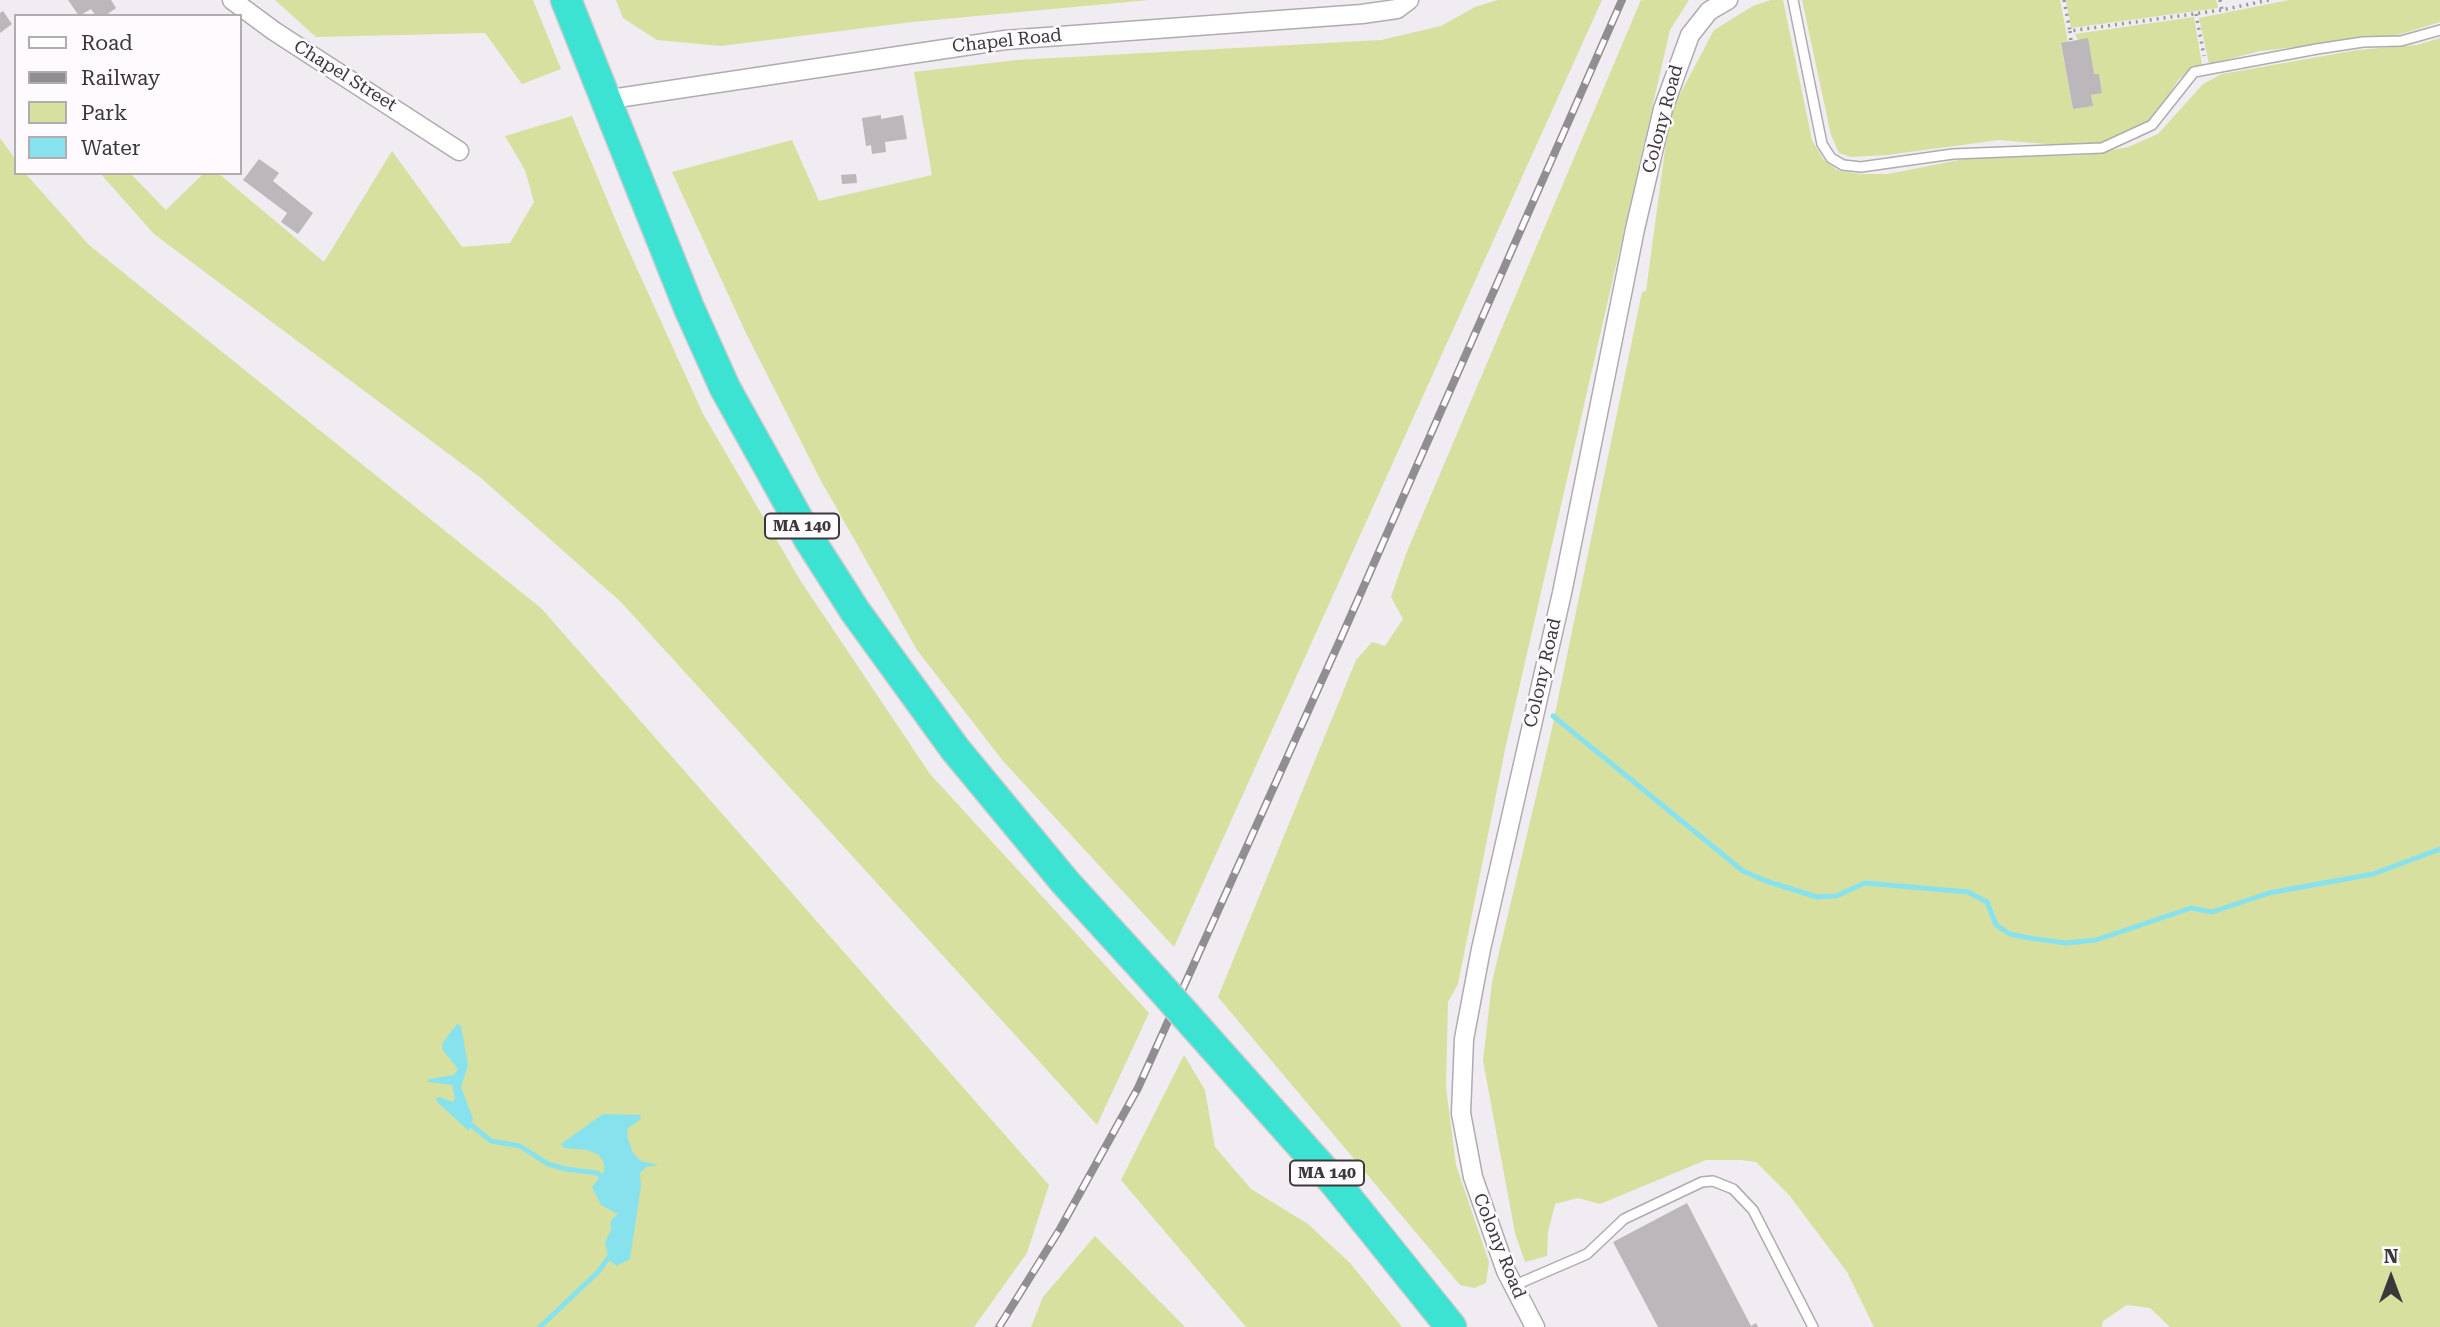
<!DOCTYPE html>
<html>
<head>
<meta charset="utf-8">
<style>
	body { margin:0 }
	#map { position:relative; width:2440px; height:1327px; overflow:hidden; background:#f1ecf1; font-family:"Roboto Serif",serif }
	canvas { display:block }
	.legend { position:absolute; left:14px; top:14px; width:228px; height:161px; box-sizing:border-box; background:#fefafe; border:2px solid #b0acb0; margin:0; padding:9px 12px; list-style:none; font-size:21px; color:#3a383a }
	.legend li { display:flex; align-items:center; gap:14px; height:35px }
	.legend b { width:35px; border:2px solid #b0acb0 }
	.north { position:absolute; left:2356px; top:1243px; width:70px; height:70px; -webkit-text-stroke:5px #fefafe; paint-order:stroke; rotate:0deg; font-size:19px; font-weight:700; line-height:28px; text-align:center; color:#3a383a }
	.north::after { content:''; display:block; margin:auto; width:24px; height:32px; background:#3a383a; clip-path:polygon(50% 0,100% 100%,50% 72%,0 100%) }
</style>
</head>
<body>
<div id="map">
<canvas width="2440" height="1327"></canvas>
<ul class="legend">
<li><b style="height:9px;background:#fff"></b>Road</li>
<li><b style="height:9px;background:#918e91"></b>Railway</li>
<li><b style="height:19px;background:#d7e09e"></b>Park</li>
<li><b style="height:19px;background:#88e2ed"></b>Water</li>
</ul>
<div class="north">N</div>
</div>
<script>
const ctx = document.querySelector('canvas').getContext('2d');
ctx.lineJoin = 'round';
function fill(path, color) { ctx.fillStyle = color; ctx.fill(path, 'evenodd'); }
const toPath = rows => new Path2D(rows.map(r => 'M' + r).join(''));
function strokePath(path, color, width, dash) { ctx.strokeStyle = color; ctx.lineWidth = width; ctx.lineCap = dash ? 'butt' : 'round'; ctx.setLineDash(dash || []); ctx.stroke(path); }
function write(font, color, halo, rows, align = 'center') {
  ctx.font = font + ' "Roboto Serif",serif'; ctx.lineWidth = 5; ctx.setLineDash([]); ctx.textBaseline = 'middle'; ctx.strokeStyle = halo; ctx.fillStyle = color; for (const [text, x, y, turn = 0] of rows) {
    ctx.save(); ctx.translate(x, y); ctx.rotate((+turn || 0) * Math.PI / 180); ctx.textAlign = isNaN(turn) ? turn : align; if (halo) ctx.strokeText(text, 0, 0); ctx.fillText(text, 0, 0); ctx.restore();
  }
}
fill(toPath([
	[275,0,533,0,561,69,522,84,485,33,316,37],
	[616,0,1149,0,912,22,721,46,657,40,623,18],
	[1498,0,1602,0,1174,947,1003,761,917,650,820,479,745,331,672,172,792,140,819,201,932,175,914,72,1017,60,1381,40,1441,26,1475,7],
	[1641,0,1689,0,1670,30,1506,745,1458,984,1448,1002,1446,1087,1456,1165,1489,1262,1486,1283,1474,1288,1460,1285,1218,997,1356,660,1372,642,1385,646,1403,619,1391,597,1406,554],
	[1771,0,1783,0,1812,140,1823,159,1837,170,1861,174,1888,174,1969,158,2087,155,2128,147,2158,134,2203,84,2222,74,2357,50,2417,45,2440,38,2440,1327,2170,1327,2150,1308,2127,1305,2103,1321,2102,1327,1874,1327,1847,1272,1789,1195,1756,1162,1741,1160,1706,1160,1600,1204,1578,1198,1555,1204,1548,1232,1547,1256,1525,1262,1515,1233,1483,1061,1492,982,1551,733,1642,292,1646,291,1670,113,1714,30,1753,6],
	[1802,0,2060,0,2068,42,2061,44,2073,109,2092,106,2091,95,2102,93,2099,74,2094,74,2075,34,2194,17,2202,65,2192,68,2178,80,2160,109,2142,127,2111,141,2082,147,1999,140,1887,155,1851,157,1839,153,1831,135],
	[2066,0,2216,0,2218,8,2071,28],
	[2289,0,2440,0,2440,22,2395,36,2260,51,2209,64,2199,18],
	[572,116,624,240,703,414,800,580,930,774,1149,1013,1097,1125,621,602,481,478,154,234,100,173,130,173,166,210,204,173,218,173,324,262,392,151,462,247,510,243,534,202,525,170,505,136],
	[0,138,16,160,16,173,25,173,89,245,541,608,1049,1185,1027,1253,974,1327,0,1327],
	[1184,1055,1205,1090,1215,1147,1251,1189,1308,1224,1350,1263,1402,1327,1246,1327,1121,1180],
	[1095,1236,1185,1327,1031,1327,1043,1297]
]), '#d7e09e');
fill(toPath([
	[457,1024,461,1026,468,1065,461,1087,473,1119,469,1131,437,1102,436,1098,440,1097,453,1102,455,1098,452,1085,428,1082,429,1079,454,1075,458,1069,442,1049,443,1042],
	[603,1114,640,1115,641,1119,628,1128,627,1136,633,1153,641,1161,659,1165,646,1167,640,1173,641,1186,630,1259,617,1266,609,1260,605,1242,611,1230,611,1220,618,1214,601,1205,592,1187,604,1172,604,1163,599,1155,587,1150,564,1148,561,1144]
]), '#88e2ed');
strokePath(toPath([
	[1553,716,1743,871,1766,881,1817,897,1836,896,1865,883,1968,892,1987,902,1996,925,2010,934,2029,938,2066,943,2096,940,2191,908,2212,912,2269,893,2373,874,2440,849],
	[470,1124,491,1141,520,1146,548,1164,566,1169,597,1173,605,1179],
	[540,1327,598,1272,612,1253]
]), '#88e2ed', 5);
fill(toPath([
	[68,0,111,0,116,8,105,16,96,16,91,9,79,16],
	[3,11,12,24,0,33,0,13],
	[2088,38,2094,74,2099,74,2102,93,2091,95,2093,106,2073,109,2061,43],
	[881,115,881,119,903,115,907,139,885,142,886,152,872,154,871,145,866,146,862,118],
	[259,159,279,173,273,181,313,213,298,234,281,222,287,213,243,180],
	[856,174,857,183,842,184,841,175],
	[1687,1203,1751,1326,1756,1323,1758,1327,1658,1327,1613,1242]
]), '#bbb7bb');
const service = toPath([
	[1793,0,1822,144,1831,158,1843,165,1861,167,1953,154,2102,148,2152,125,2194,72,2317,49,2363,42,2401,41,2440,30],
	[1513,1286,1587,1254,1624,1219,1702,1182,1713,1181,1733,1189,1753,1210,1813,1327]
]);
const minor = toPath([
	[232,0,274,31,459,151],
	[604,100,1005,40,1362,14,1397,9,1409,0],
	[1535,1327,1506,1271,1473,1177,1461,1113,1464,1039,1481,949,1562,593,1635,229,1663,109,1690,35,1709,11,1728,0]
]);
const trunk = toPath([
	[566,0,689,308,725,388,809,539,855,611,955,749,1065,882,1156,982],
	[1196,1027,1336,1184,1451,1327]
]);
strokePath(service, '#afabaf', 12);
strokePath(minor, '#afabaf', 21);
strokePath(trunk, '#cccbcc', 33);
strokePath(toPath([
	[2064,0,2070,31,2222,10],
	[2220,0,2222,10,2269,0],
	[2196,14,2204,56],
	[2070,31,2071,41]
]), '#9b989b', 3.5, [2, 5]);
strokePath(service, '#fff', 9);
strokePath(minor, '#fff', 18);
strokePath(trunk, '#3ce3d2', 30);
const rail = toPath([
	[999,1327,1060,1229,1138,1088,1341,638,1622,0]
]);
strokePath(rail, '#918e91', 8);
strokePath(rail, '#fefafe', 5, [16]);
const trunkBridge = toPath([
	[1156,982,1196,1027]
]);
strokePath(trunkBridge, '#cccbcc', 33, []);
strokePath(trunkBridge, '#3ce3d2', 30);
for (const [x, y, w] of [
	[802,526,74],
	[1327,1173,74]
]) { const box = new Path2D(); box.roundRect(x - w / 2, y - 12.5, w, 25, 5); ctx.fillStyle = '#fefafe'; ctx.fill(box); strokePath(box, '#3a383a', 2); }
write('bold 16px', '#3a383a', null, [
	["MA 140",802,526],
	["MA 140",1327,1173]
]);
write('18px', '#3a383a', '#fefafe', [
	["Chapel Road",1007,41,-6],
	["Chapel Street",345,76,32],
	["Colony Road",1663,119,-75],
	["Colony Road",1543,673,-77],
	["Colony Road",1499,1246,68]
]);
</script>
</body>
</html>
